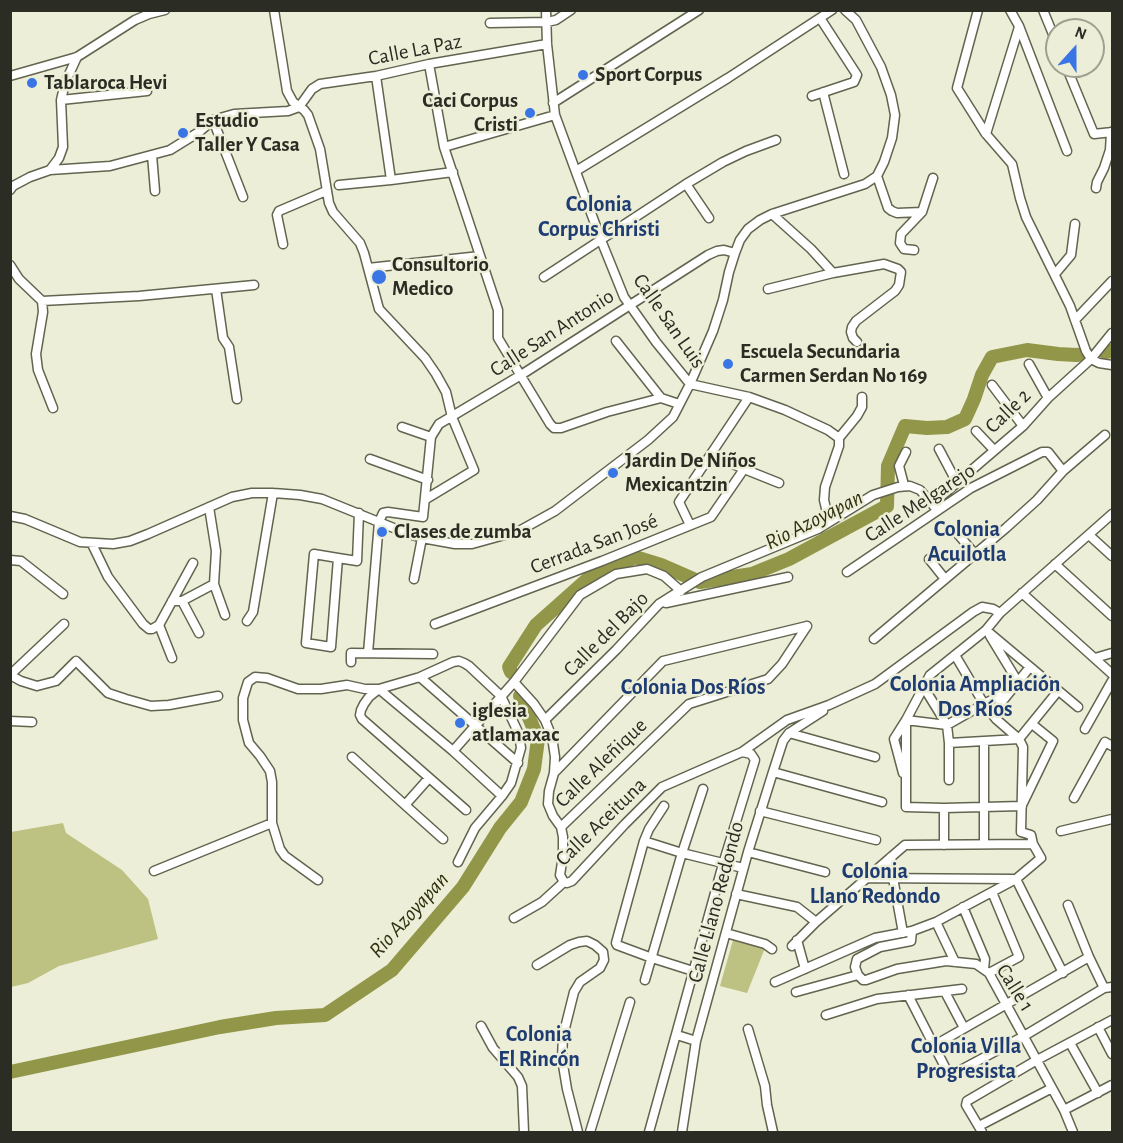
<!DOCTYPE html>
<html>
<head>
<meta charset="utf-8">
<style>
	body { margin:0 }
	#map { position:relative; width:1123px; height:1143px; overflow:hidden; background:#eceed7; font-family:"Alegreya Sans",sans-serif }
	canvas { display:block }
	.frame { position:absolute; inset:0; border:12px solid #2b2c23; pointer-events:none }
	.north { position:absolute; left:1045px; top:18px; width:60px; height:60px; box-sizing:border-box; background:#eceed7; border:2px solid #9fa08f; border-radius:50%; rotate:21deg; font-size:16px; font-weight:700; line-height:24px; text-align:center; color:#2b2c23 }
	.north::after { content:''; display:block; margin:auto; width:21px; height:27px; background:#3975e4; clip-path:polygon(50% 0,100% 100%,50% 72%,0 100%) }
</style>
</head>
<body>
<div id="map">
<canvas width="1123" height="1143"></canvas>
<div class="frame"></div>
<div class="north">N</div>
</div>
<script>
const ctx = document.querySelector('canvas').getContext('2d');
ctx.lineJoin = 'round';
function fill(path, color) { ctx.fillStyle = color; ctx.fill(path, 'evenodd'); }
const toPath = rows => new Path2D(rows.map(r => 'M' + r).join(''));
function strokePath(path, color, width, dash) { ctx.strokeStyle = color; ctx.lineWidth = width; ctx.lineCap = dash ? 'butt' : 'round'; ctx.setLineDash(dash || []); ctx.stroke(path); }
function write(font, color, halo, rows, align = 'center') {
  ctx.font = font + ' "Alegreya Sans",sans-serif'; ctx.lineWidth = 5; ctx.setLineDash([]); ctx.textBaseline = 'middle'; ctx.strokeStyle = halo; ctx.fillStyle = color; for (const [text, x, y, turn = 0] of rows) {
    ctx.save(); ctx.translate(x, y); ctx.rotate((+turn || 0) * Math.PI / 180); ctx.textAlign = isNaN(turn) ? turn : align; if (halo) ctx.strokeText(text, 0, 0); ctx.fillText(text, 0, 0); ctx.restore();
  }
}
fill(toPath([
	[63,823,66,833,122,870,148,899,158,939,59,966,28,983,11,987,11,832],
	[733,940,765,948,747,993,720,986]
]), '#bdc182');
strokePath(toPath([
	[1105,352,1112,351],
	[511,672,509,667,536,625,590,577,635,557,661,565,700,582,752,574,789,559,887,506,888,466,905,426,927,428,947,427,965,419,974,399,982,375,992,357,1027,350,1058,354,1076,355,1087,354],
	[10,1072,220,1027,276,1018,325,1015,392,970,463,887,500,828,521,802,534,769,538,739,520,696]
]), '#929649', 14);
const minor = toPath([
	[274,10,287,91,293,102,304,110,308,115,320,149,329,203,333,212,360,243,364,253,379,309,425,358,436,374,446,392,452,417,474,470,426,499],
	[546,10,547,44,555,115,601,240,624,297,656,342,690,384,749,397,785,410,828,430,839,438,839,446,825,487,824,500,829,521],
	[978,10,957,88,986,134,1012,164,1020,198,1026,217,1070,306,1086,351,1091,359],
	[1010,10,1019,26,1067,151],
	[1043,10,1057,44],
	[490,23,547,22,556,20,571,10],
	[429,64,444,147,498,310,498,338,550,424,554,428,561,428,607,412,661,398,679,404],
	[1066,66,1094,134,1112,132],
	[10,76,77,57,135,20,149,14,165,10],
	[376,76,391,180],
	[823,92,844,174],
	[812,96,854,82,857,75,820,18],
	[61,100,147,91],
	[553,103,699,10],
	[213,120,243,197],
	[986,134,1019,27],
	[444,147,555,115],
	[152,155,155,191],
	[50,170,110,166,170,150,199,132,213,120,234,114,288,111,299,107,312,89,320,84,376,76,429,64,547,44],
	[576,171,728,78,832,10],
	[877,176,888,208,892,211,897,213,922,212],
	[686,184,709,218],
	[339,185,391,180,453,172],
	[1096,188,1097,182,1104,168,1110,150,1111,132],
	[10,190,13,186,30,177,50,170,59,158,63,147,61,100,65,83,77,57],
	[772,214,811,249,833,273],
	[283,244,277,215,279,211,326,191],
	[914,250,904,249,900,243,901,234,922,212,933,178],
	[10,265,19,279,42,301,43,312,36,354,38,370,53,408],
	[368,268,480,256],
	[1055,274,1071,255,1075,224],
	[544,277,686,184,723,162,746,151,776,140],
	[216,289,223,338,229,347,237,399],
	[768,289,833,273,884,264,898,269,901,272,899,285,895,291,856,321,852,327,851,332,853,338,857,342],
	[42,301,139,296,254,285],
	[1075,320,1112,281],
	[616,341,661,398],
	[1091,359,1099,363,1112,365],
	[1029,364,1048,398],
	[992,385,1023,426],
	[402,427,431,437],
	[976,431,994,450],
	[839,438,857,416,862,407,862,397],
	[939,449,957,483],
	[711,454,744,469,779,483],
	[370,459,428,480],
	[904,485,899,466,906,452],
	[932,504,1023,426,1048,398,1091,359,1112,333],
	[209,507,216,551,214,584,225,615],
	[10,516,25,519,80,542,113,544,130,541,148,534,232,497,252,493,273,493,300,495,322,499,406,533,422,538,455,544,472,544,519,531,555,511,648,440,673,417,690,384,713,331,723,300,729,272,735,253,740,240,748,229,760,220,772,214,865,184,877,176,884,162,892,138,895,115,891,95,881,67,856,20,845,10],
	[690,525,679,502,749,397],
	[956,532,975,554],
	[1089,535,1112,556],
	[92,544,108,577,143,624,149,629,152,629,159,625,193,563],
	[338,558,331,647,306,643,314,554,338,558,357,561,359,513],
	[929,559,945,579],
	[10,560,21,561,63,594],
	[1055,564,1112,616],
	[847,572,971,488,1042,452,1048,452,1063,471],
	[414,579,422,538],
	[1022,593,1112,674],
	[172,601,182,601,214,584],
	[182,601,199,633],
	[666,603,788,577],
	[1000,613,986,630,930,675,906,720,906,807,944,808,1022,806],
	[247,621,253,612,273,493],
	[64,624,10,675,21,681,37,686,56,681,76,661,108,693,126,699,151,706,169,705,218,696],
	[435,624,602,561,711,517,744,469],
	[159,625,172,658],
	[986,630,1078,707],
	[990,636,1018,682],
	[874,639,1006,528,1037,500,1063,471,1105,435],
	[368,653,379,522,383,513,388,512,423,517,431,437,439,424,521,375,708,255,717,251,724,250,735,253],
	[1095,658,1112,653],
	[351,662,351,653,433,654],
	[420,677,518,763],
	[514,682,534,704,545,720,552,737,555,757,554,773,549,791,548,804,553,816,561,827,563,837,563,856,560,875,564,882],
	[923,686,947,725,949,743,1019,739],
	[992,714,1030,667],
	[545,720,616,650,659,604,702,577,818,529,873,495,898,487,910,486,920,490,937,510],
	[10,721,32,722],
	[1085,729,1112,681],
	[789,733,875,757],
	[1019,739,1058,691],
	[453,751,514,682,580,595,616,574,647,569,664,576,681,591],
	[352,757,405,805,443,839],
	[773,772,882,802],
	[554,773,663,661,807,626],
	[903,773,894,739,906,720,947,725,984,704,1012,689],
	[949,780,949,743],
	[1074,798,1105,742,1112,746],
	[1023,803,1053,741,1032,724],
	[405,805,429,778],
	[664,806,649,829,644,841,616,943,617,945,652,958,693,971],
	[760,811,876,840],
	[272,823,280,849,285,856,318,880],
	[561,827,689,704,768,679,782,664,807,626],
	[1061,831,1112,819],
	[644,841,682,853,743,868],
	[984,844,984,741],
	[944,845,944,808],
	[748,852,825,872],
	[891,857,893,878,903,933],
	[458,862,475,828,502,796,511,783,521,748,519,734,501,696,469,666,464,663,459,661,453,662,420,677,379,689,369,697,364,704,361,710,360,715,362,719,466,810],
	[154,871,272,823,272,782,270,771,260,756,249,743,243,720,243,698,248,682,255,677,267,678,298,689,321,689,347,685,365,689,379,689,453,751,502,796],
	[868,878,1013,879],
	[1016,879,1063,973],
	[736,894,797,907,816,922],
	[1068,905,1089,957,1104,988],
	[963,907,985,959,984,969],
	[514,918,542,902,564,882,567,883,572,881,625,824,662,787,742,752,787,720,829,705,875,684,973,612,982,607,993,609,1000,613,1112,514],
	[936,922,955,962],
	[912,931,911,941,880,947,857,959,855,967,858,975,863,980,866,980,897,969,946,961,976,964,989,973,1064,1110,1073,1132],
	[726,933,765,944,772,949],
	[797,940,805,969],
	[792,946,816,922,905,845,1033,844],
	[537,965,570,945,579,942,587,941,595,945,603,952,604,960,600,968,580,982,574,992,563,1036,562,1059,567,1089,578,1132],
	[989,973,1019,957,992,892],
	[645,980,682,853,703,789],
	[775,982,875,938,912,931,936,922,1016,879,1041,858,1033,844,1031,835,1021,832,1023,747,1019,739,996,719,984,704,955,655],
	[796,992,858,975],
	[945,992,964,1028],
	[908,995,947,1071,955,1073,1024,1036,1104,988,1112,987],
	[826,1015,877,999,962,989],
	[481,1026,493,1048,518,1077,522,1086,524,1132],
	[1098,1027,1112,1054],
	[748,1029,765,1086,767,1105,773,1132],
	[677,1035,696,1041],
	[1070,1043,1098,1093],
	[935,1045,1089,957],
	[1064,1110,1112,1085],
	[979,1126,1052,1088],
	[590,1132,630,1002],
	[649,1132,723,864,755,760,751,754,742,752],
	[682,1132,696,1041,748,852,773,772,783,741,789,733,823,711],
	[982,1132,966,1105,967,1101,1037,1060,1112,1020]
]);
strokePath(minor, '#62644f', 11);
strokePath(minor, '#fff', 8);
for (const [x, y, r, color] of [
	[583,75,6,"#3975e4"],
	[32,83,6,"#3975e4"],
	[530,113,6,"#3975e4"],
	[183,133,6,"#3975e4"],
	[379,277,8,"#3975e4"],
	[728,364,6,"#3975e4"],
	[613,473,6,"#3975e4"],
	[382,532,6,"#3975e4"],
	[460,723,6,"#3975e4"]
]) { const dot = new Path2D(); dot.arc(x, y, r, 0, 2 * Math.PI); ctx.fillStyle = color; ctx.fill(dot); strokePath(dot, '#eceed7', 2); }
write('21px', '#2b2c23', '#eceed7', [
	["Calle La Paz",415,50,-11],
	["Calle San Luis",669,321,55],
	["Calle San Antonio",552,333,-33],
	["Calle 2",1008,411,-44],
	["Calle Melgarejo",920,503,-33],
	["Cerrada San José",594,544,-21],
	["Calle del Bajo",606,634,-45],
	["Calle Aleñique",601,763,-44],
	["Calle Aceituna",601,822,-44],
	["Calle Llano Redondo",716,902,-75],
	["Calle 1",1015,988,58]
]);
write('bold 21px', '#2b2c23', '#eceed7', [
	["Sport Corpus",595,75],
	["Tablaroca Hevi",44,83],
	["Caci Corpus",518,101,"right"],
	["Cristi",518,125,"right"],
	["Estudio",195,121],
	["Taller Y Casa",195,145],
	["Consultorio",392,265],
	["Medico",392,289],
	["Escuela Secundaria",740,352],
	["Carmen Serdan No 169",740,376],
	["Jardin De Niños",625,461],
	["Mexicantzin",625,485],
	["Clases de zumba",394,532],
	["iglesia",472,711],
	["atlamaxac",472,735]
], 'left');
write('bold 22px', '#1e3b72', '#eceed7', [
	["Colonia",599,204],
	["Corpus Christi",599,229],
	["Colonia",967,529],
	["Acuilotla",967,554],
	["Colonia Ampliación",975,684],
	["Dos Ríos",975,709],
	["Colonia Dos Ríos",693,687],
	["Colonia",875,871],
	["Llano Redondo",875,896],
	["Colonia",539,1034],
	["El Rincón",539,1059],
	["Colonia Villa",966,1046],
	["Progresista",966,1071]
]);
write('italic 22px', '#30310f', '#eceed7', [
	["Rio Azoyapan",814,520,-27],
	["Rio Azoyapan",409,915,-48]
]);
</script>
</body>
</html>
